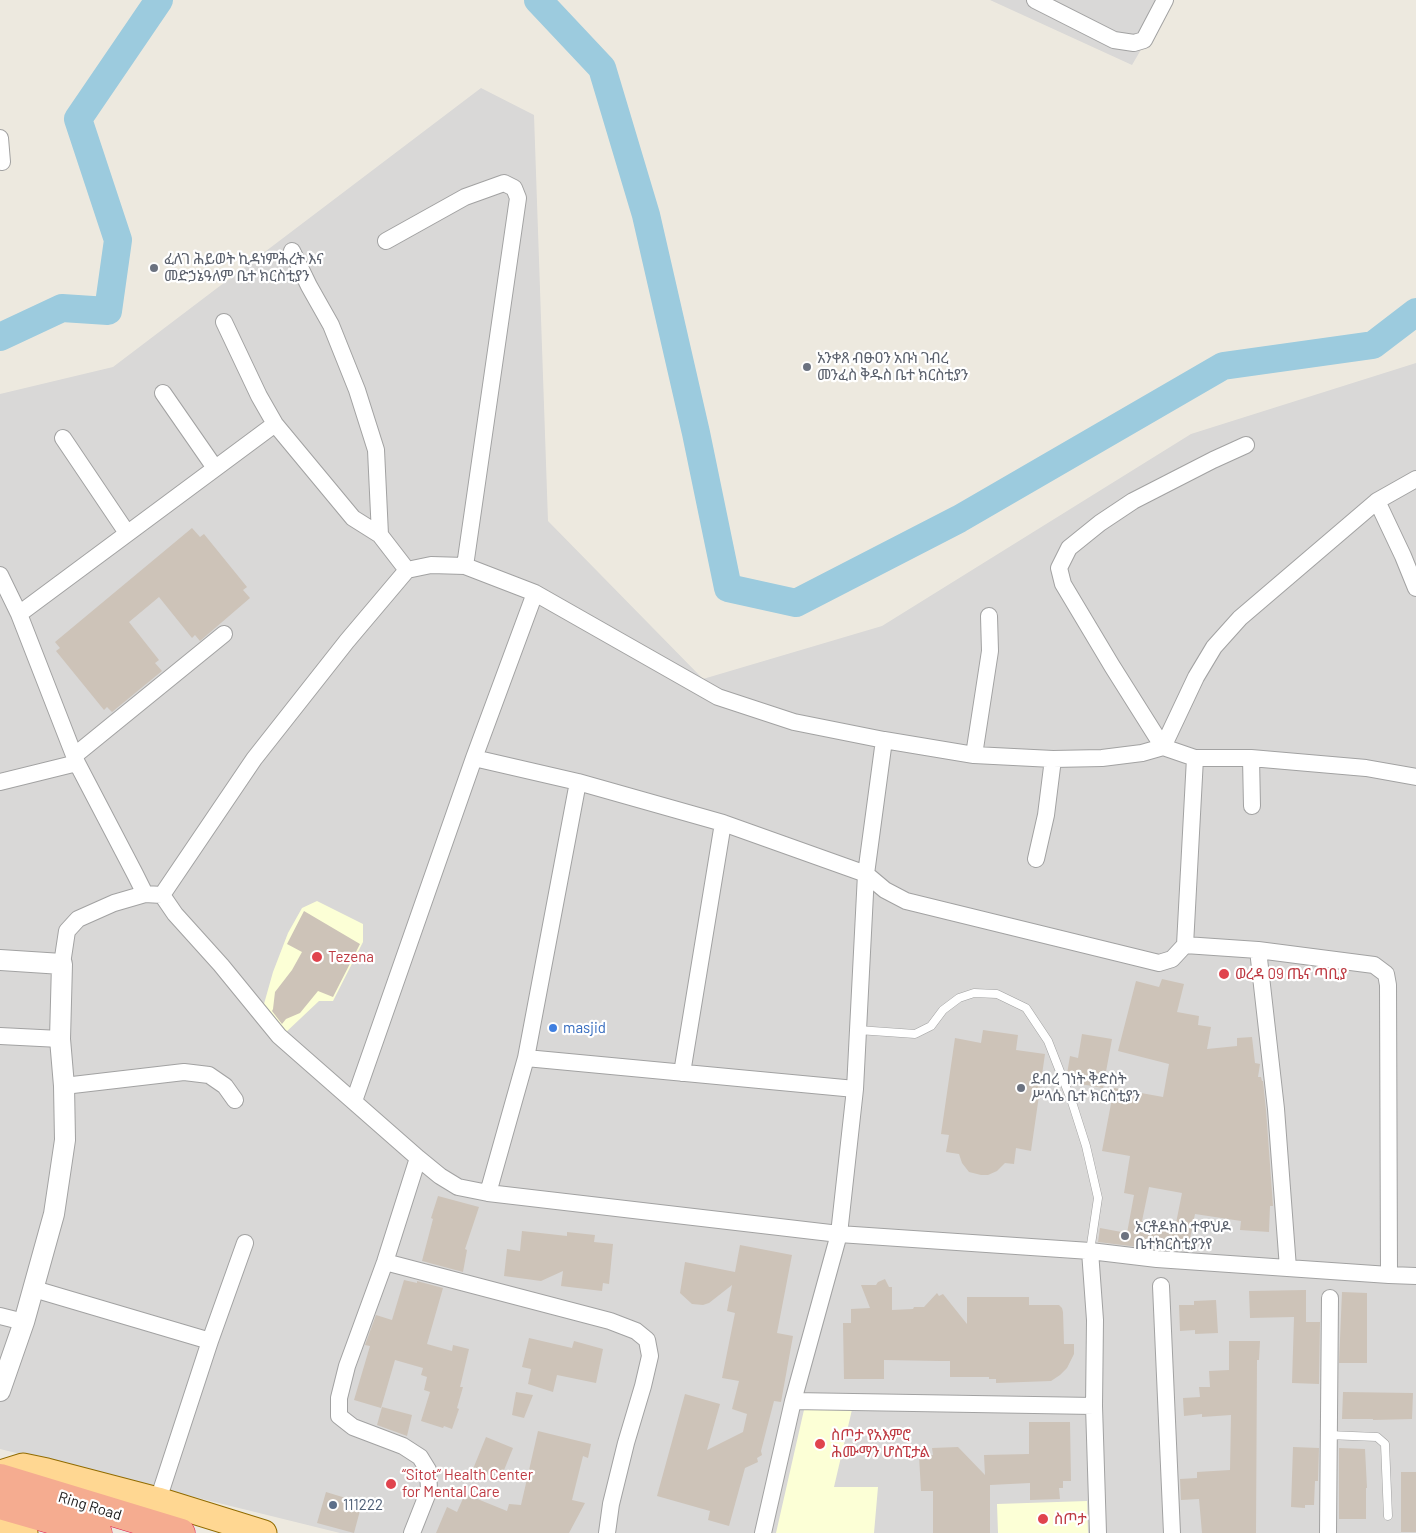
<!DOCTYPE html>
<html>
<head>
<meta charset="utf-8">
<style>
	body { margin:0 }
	canvas { display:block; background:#ede9df }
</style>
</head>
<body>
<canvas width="1416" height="1533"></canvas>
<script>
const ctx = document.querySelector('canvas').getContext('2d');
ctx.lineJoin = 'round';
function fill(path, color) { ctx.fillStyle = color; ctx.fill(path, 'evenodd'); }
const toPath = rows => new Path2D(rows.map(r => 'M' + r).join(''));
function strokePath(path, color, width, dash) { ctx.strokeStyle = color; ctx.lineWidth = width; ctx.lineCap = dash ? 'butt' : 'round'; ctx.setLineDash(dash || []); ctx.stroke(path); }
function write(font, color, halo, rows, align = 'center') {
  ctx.font = font + ' Barlow,"Noto Sans Ethiopic",sans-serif'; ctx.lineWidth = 4.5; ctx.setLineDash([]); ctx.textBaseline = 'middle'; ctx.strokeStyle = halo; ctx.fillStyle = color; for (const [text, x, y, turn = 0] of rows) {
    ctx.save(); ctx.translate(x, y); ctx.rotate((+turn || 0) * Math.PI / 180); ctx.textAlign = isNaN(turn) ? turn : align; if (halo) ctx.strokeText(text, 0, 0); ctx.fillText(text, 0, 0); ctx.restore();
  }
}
fill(toPath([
	[990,0,1170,0,1132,65],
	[481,88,534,115,548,521,703,679,882,626,1191,434,1416,363,1416,1533,340,1533,0,1449,0,394,113,367]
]), '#d9d8d7');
fill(toPath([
	[317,901,363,924,363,942,333,1001,319,1001,283,1035,262,1011,273,972,288,933,302,908],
	[806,1401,854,1401,834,1487,878,1487,874,1533,776,1533],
	[1087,1501,1088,1533,998,1533,997,1504]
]), '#fcffd6');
strokePath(toPath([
	[538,0,602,68,646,215,696,433,728,588,796,603,959,519,1223,366,1373,345,1416,312],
	[0,337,62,308,108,311,118,240,78,119,159,0]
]), '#9ccbde', 28);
fill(toPath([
	[192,528,200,537,204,534,247,587,243,590,250,598,200,641,195,635,192,638,159,597,129,622,159,660,155,663,162,671,112,712,107,707,104,710,56,651,60,648,55,642],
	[304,911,360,944,333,997,318,991,300,1013,286,1019,282,1024,272,1011,273,1009,275,992,292,970,302,952,287,944],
	[1162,979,1184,984,1177,1012,1199,1016,1198,1025,1211,1027,1207,1049,1237,1046,1237,1038,1252,1037,1255,1063,1260,1064,1258,1077,1261,1077,1262,1081,1263,1081,1266,1110,1273,1206,1270,1206,1269,1232,1240,1230,1241,1221,1195,1214,1188,1248,1139,1239,1138,1247,1098,1242,1100,1228,1127,1233,1134,1195,1124,1193,1130,1156,1102,1151,1114,1088,1163,1097,1169,1064,1118,1051,1136,981,1159,987],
	[1149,1187,1182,1193,1175,1228,1142,1221],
	[983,1030,1018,1035,1016,1050,1045,1054,1031,1151,1016,1148,1014,1164,1005,1163,997,1171,988,1175,981,1175,969,1172,962,1163,959,1154,946,1152,949,1135,941,1134,955,1038,981,1043],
	[1082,1034,1112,1039,1103,1088,1075,1083,1076,1075,1067,1074,1070,1056,1078,1058],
	[438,1196,479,1207,465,1249,467,1250,463,1272,422,1261,433,1219,431,1218],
	[522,1231,567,1236,567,1232,595,1235,594,1242,613,1244,609,1284,603,1283,602,1291,561,1286,563,1271,541,1281,504,1276,507,1249,520,1251],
	[740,1245,792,1255,777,1333,793,1336,781,1402,774,1401,761,1451,762,1455,757,1458,758,1462,745,1468,729,1526,708,1520,710,1511,657,1496,685,1394,720,1404,707,1450,743,1432,747,1414,732,1409,739,1381,722,1378,735,1313,727,1311,732,1285,709,1303,703,1305,692,1304,680,1293,685,1262,735,1272],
	[885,1279,889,1287,892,1287,892,1310,913,1309,914,1307,924,1307,937,1293,939,1296,943,1294,967,1324,967,1297,1029,1297,1029,1305,1059,1305,1062,1308,1063,1312,1064,1344,1074,1344,1074,1354,1067,1368,1060,1375,1051,1381,996,1383,996,1379,989,1379,989,1377,950,1377,950,1361,940,1361,884,1360,884,1379,844,1379,843,1323,851,1323,851,1309,870,1308,861,1285,876,1285,878,1282],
	[404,1280,417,1283,417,1281,443,1288,427,1344,452,1351,453,1345,469,1349,460,1387,463,1387,457,1408,459,1409,452,1429,444,1426,443,1428,421,1421,430,1392,424,1390,427,1377,421,1375,423,1368,395,1360,381,1408,354,1400,370,1346,365,1345,376,1315,392,1320],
	[1306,1290,1306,1322,1320,1322,1319,1384,1292,1383,1294,1317,1250,1318,1249,1291],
	[1342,1292,1367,1293,1367,1363,1339,1363],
	[1216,1300,1218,1333,1195,1334,1195,1330,1180,1331,1179,1305,1194,1305,1194,1301],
	[529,1338,572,1348,574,1341,603,1349,596,1383,557,1375,553,1392,528,1384,531,1369,522,1367],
	[1229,1341,1260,1341,1259,1360,1257,1360,1256,1533,1202,1533,1199,1499,1181,1500,1180,1479,1197,1478,1197,1472,1230,1470,1231,1415,1202,1417,1202,1414,1184,1416,1183,1398,1200,1397,1199,1387,1210,1387,1209,1371,1229,1370],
	[516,1392,533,1395,524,1418,512,1415],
	[1343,1392,1413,1393,1412,1419,1373,1420,1373,1419,1342,1419],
	[382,1407,412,1415,407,1436,377,1425],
	[1029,1422,1070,1422,1071,1481,1063,1481,1063,1488,1059,1488,1060,1499,1030,1500,1030,1483,990,1485,990,1533,933,1533,933,1491,921,1491,919,1456,933,1455,932,1448,958,1447,985,1475,984,1455,1029,1454],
	[538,1431,591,1444,588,1458,583,1456,572,1500,585,1503,569,1533,436,1533,447,1507,457,1512,465,1494,507,1511,509,1504,521,1505],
	[486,1437,513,1448,500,1480,473,1469],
	[1293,1447,1319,1448,1318,1481,1315,1481,1314,1505,1305,1505,1305,1508,1291,1507],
	[1339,1448,1365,1449,1367,1488,1366,1488,1366,1519,1339,1519],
	[1401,1472,1416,1472,1416,1532,1401,1532],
	[326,1492,362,1503,354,1533,317,1523]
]), '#cdc3b8');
const service = toPath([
	[858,1030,915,1034,931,1026,943,1010,959,998,974,993,997,994,1026,1008,1048,1041,1072,1102,1086,1146,1098,1198,1090,1251],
	[1328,1435,1377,1437,1385,1444,1388,1516]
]);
const minor = toPath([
	[1035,0,1114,40,1134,43,1144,40,1165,0],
	[0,138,2,162],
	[386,241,465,197,504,183,514,188,518,198,465,566],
	[292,251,309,286,331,325,357,390,376,450,380,535],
	[224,322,259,396,275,424,353,518,380,535,407,570],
	[163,393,215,468],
	[63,438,127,533],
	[1246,445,1213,460,1133,501,1100,523,1069,548,1059,568,1063,584,1112,666,1163,747,1195,758,1251,758,1366,768,1416,777],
	[1377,501,1403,556,1416,588],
	[0,575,19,614,77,763,135,874,145,894],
	[19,614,275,424],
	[974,755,990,651,989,616],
	[74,756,224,634],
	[474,758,578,782,723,823,866,874,885,890,906,901,1159,963,1172,959,1185,945,1195,758],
	[1251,758,1252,806],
	[0,782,77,763],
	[1036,859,1046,815,1053,759],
	[162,895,175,914,221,965,279,1036,418,1158,440,1176,458,1187,488,1193,839,1234,1090,1251,1157,1259,1389,1275,1416,1276],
	[1185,945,1258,950,1374,965,1386,974,1388,985,1389,1275],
	[1258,950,1276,1109,1288,1268],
	[62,964,67,931,78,919,114,903,145,894,162,895,254,759,347,641,407,570,431,565,465,566,535,593,718,697,794,722,884,740,974,755,1053,759,1102,758,1142,753,1163,747,1196,677,1214,647,1240,618,1377,501,1416,479],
	[0,1036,60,1039],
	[526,1058,855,1089],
	[682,1073,723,823],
	[64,1086,184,1072,209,1075,225,1086,235,1100],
	[354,1101,474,758,535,593],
	[488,1193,526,1058,578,782],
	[1090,1251,1095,1320,1094,1406,1098,1533],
	[385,1262,610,1321,636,1331,647,1340,650,1356,643,1386,626,1443,611,1504,607,1533],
	[1161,1286,1172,1533],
	[34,1289,210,1341],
	[0,1316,24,1322],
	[793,1401,1094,1406],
	[158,1500,210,1341,245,1243],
	[412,1533,429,1490,428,1470,420,1457,403,1446,353,1427,339,1416,339,1398,347,1366,385,1262,418,1158],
	[763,1533,793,1401,839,1234,855,1089,866,874,884,740],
	[1328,1533,1330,1298]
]);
const tertiary = toPath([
	[0,960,62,964,60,1039,64,1086,65,1140,54,1214,24,1322,0,1391]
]);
const primary = toPath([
	[0,1473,23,1466,47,1471,158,1500,264,1533],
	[0,1522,25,1533]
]);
const trunk = toPath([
	[0,1478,181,1533],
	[0,1505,98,1533]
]);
strokePath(service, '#a2a2a2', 9);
strokePath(minor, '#a2a2a2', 18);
strokePath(tertiary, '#a2a2a2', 22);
strokePath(primary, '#916b00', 27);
strokePath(trunk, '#de194f', 29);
strokePath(service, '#fff', 8);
strokePath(minor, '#fff', 16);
strokePath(tertiary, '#fff', 20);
strokePath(primary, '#ffd792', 25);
strokePath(trunk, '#f5ac90', 28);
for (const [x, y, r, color] of [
	[154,268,5,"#6b7280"],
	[807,367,5,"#6b7280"],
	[317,957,6,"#e0444e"],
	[1224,974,6,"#e0444e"],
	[553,1028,5,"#3f7fe0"],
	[1021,1088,5,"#6b7280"],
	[1125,1236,5,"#6b7280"],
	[820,1444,6,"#e0444e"],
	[391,1484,6,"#e0444e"],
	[333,1505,5,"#5c6f8a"],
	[1043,1519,6,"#e0444e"]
]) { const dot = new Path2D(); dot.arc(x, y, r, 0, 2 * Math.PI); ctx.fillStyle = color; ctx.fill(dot); strokePath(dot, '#fff', 2); }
write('15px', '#5b616d', '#fff', [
	["ፈለገ ሕይወት ኪዳነምሕረት እና",164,259],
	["መድኃኔዓለም ቤተ ክርስቲያን",164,276],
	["አንቀጸ ብፁዐን አቡነ ገብረ",817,358],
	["መንፈስ ቅዱስ ቤተ ክርስቲያን",817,375],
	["ደብረ ገነት ቅድስት",1031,1079],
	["ሥላሴ ቤተ ክርስቲያን",1031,1096],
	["ኦርቶዶክስ ተዋህዶ",1135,1227],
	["ቤተክርስቲያንየ",1135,1244]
], 'left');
write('15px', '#be3a42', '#fff', [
	["Tezena",328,957],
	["ወረዳ 09 ጤና ጣቢያ",1235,974],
	["ስጦታ የአእምሮ",831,1435],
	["ሕሙማን ሆስፒታል",831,1452],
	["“Sitot” Health Center",402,1475],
	["for Mental Care",402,1492],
	["ስጦታ",1054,1519]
], 'left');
write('15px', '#366cbe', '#fff', [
	["masjid",563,1028]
], 'left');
write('15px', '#4e5e75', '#fff', [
	["111222",343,1505]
], 'left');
write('15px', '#1b1b1b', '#fff', [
	["Ring Road",90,1506,17]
]);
</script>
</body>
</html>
